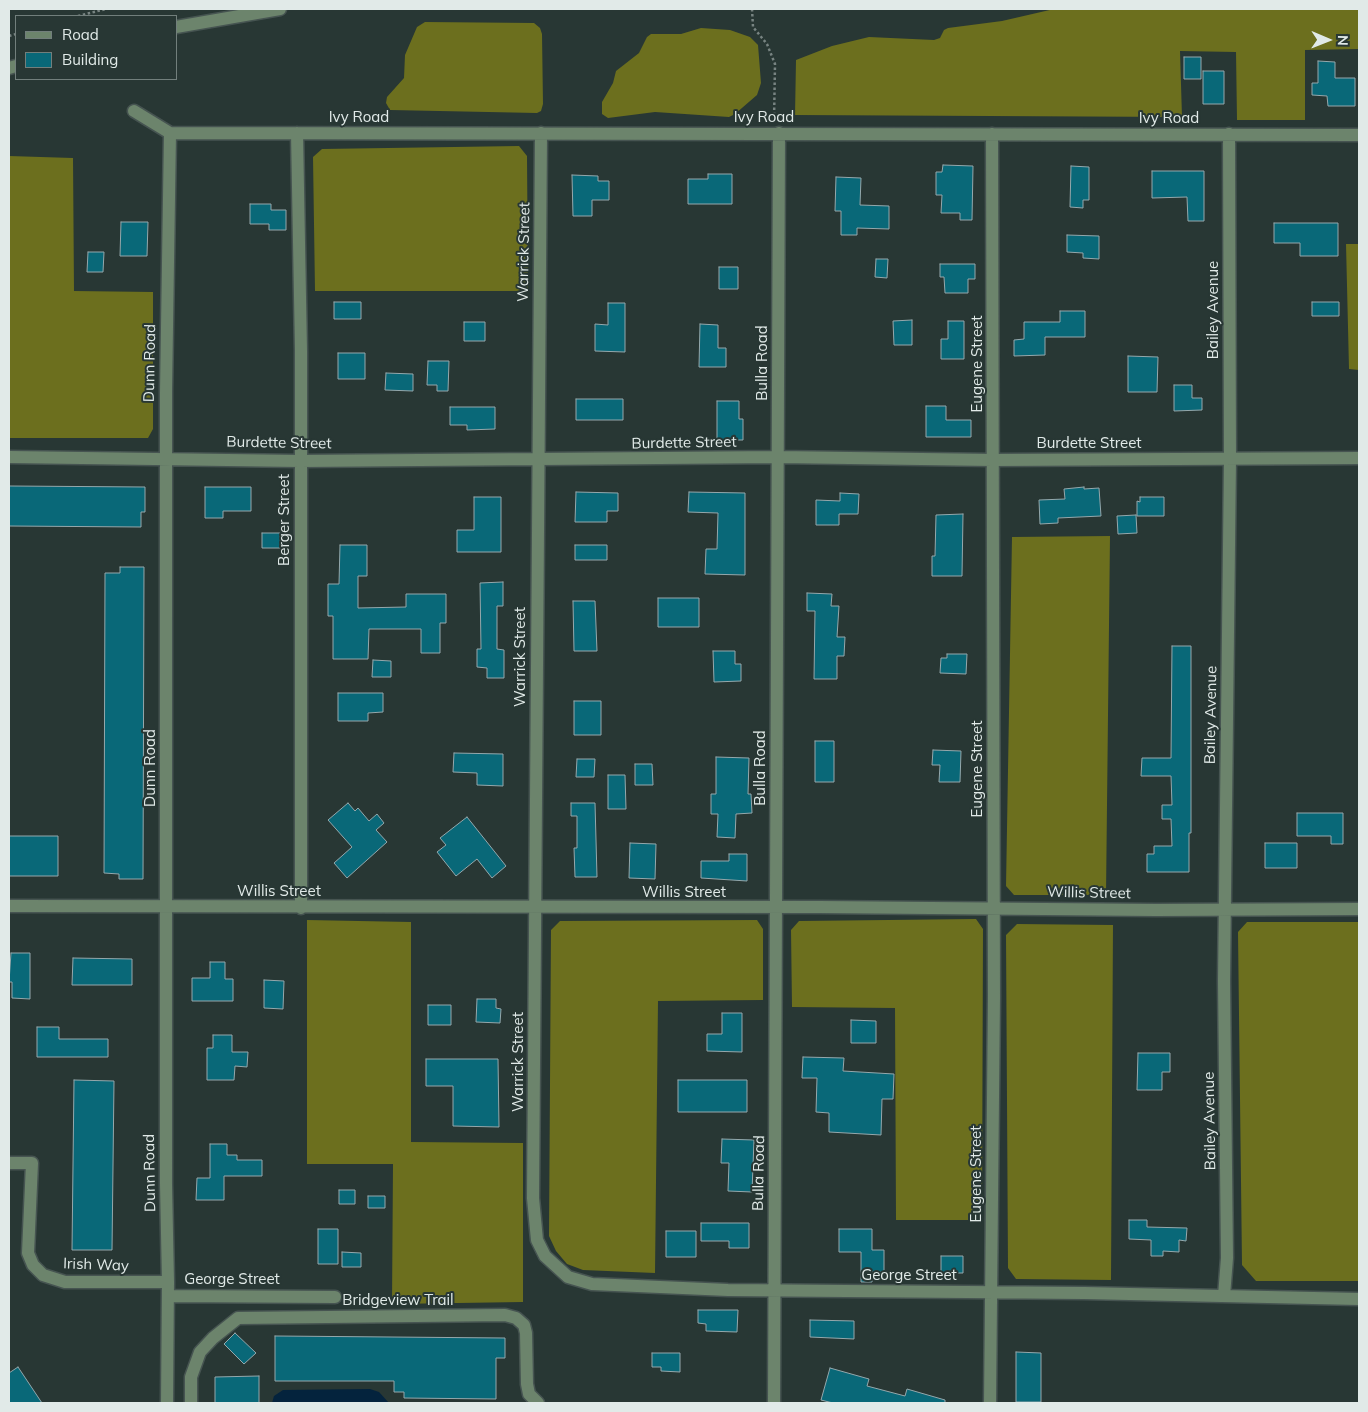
<!DOCTYPE html>
<html>
<head>
<meta charset="utf-8">
<style>
	body { margin:0 }
	#map { position:relative; width:1368px; height:1412px; overflow:hidden; background:#283734; font-family:Mulish,sans-serif }
	canvas { display:block }
	.frame { position:absolute; inset:0; border:10px solid #e1eae8; pointer-events:none }
	.legend { position:absolute; left:15px; top:15px; width:162px; height:65px; box-sizing:border-box; background:#283734; border:1px solid #727f7c; margin:0; padding:6px 9px; list-style:none; font-size:15px; color:#e1eae8 }
	.legend li { display:flex; align-items:center; gap:10px; height:25px }
	.legend b { width:25px; border:1px solid #727f7c }
	.north { position:absolute; left:1303px; top:15px; width:50px; height:50px; -webkit-text-stroke:4px #283734; paint-order:stroke; rotate:91deg; font-size:14px; font-weight:700; line-height:20px; text-align:center; color:#e1eae8 }
	.north::after { content:''; display:block; margin:auto; width:18px; height:22px; background:#e1eae8; clip-path:polygon(50% 0,100% 100%,50% 72%,0 100%) }
</style>
</head>
<body>
<div id="map">
<canvas width="1368" height="1412"></canvas>
<div class="frame"></div>
<ul class="legend">
<li><b style="height:6px;background:#6c846c"></b>Road</li>
<li><b style="height:14px;background:#096878"></b>Building</li>
</ul>
<div class="north">N</div>
</div>
<script>
const ctx = document.querySelector('canvas').getContext('2d');
ctx.lineJoin = 'round';
function fill(path, color) { ctx.fillStyle = color; ctx.fill(path, 'evenodd'); }
const toPath = rows => new Path2D(rows.map(r => 'M' + r).join(''));
function strokePath(path, color, width, dash) { ctx.strokeStyle = color; ctx.lineWidth = width; ctx.lineCap = dash ? 'butt' : 'round'; ctx.setLineDash(dash || []); ctx.stroke(path); }
function write(font, color, halo, rows, align = 'center') {
  ctx.font = font + ' Mulish,sans-serif'; ctx.lineWidth = 4; ctx.setLineDash([]); ctx.textBaseline = 'middle'; ctx.strokeStyle = halo; ctx.fillStyle = color; for (const [text, x, y, turn = 0] of rows) {
    ctx.save(); ctx.translate(x, y); ctx.rotate((+turn || 0) * Math.PI / 180); ctx.textAlign = isNaN(turn) ? turn : align; if (halo) ctx.strokeText(text, 0, 0); ctx.fillText(text, 0, 0); ctx.restore();
  }
}
fill(toPath([
	[1054,9,1359,9,1359,49,1305,50,1305,120,1237,120,1236,52,1180,51,1182,117,795,115,796,60,832,46,869,37,934,40,940,38,944,30,948,28,1002,21],
	[425,22,534,23,540,28,542,34,543,104,541,111,537,113,390,110,386,103,387,97,404,78,405,55,417,27],
	[701,28,730,30,750,37,758,45,761,83,757,95,735,114,729,117,655,112,608,118,602,114,602,102,613,83,616,71,639,53,647,37,651,34,681,34],
	[519,146,527,156,528,291,315,291,313,157,322,149],
	[9,156,73,158,74,291,153,292,153,429,148,438,9,438],
	[1346,244,1359,244,1359,370,1349,369],
	[1110,536,1106,895,1014,895,1006,886,1012,537],
	[976,919,983,929,982,1220,896,1220,895,1008,792,1007,791,930,799,921],
	[307,920,411,922,411,1142,523,1143,523,1302,392,1304,393,1164,307,1164],
	[757,920,763,929,763,1000,658,1001,655,1273,583,1270,567,1264,556,1251,549,1236,551,930,560,921],
	[1247,922,1359,922,1359,1281,1256,1281,1242,1265,1238,932],
	[1017,924,1113,925,1111,1280,1016,1279,1008,1268,1006,935]
]), '#6c6f1e');
fill(toPath([
	[370,1389,379,1392,389,1403,272,1403,274,1396,283,1390]
]), '#04233d');
const building = toPath([
	[1184,57,1201,57,1201,79,1184,79,1184,57],
	[1318,61,1335,62,1335,78,1355,78,1355,106,1328,106,1327,96,1312,95,1312,83,1318,83,1318,61],
	[1203,71,1224,71,1224,104,1203,104,1203,71],
	[943,165,973,166,972,220,960,220,960,213,941,213,942,195,936,195,936,172,942,172,943,165],
	[1071,166,1089,167,1089,200,1083,200,1083,208,1070,207,1071,166],
	[1152,171,1204,171,1204,221,1188,221,1187,197,1152,198,1152,171],
	[708,174,732,174,732,204,688,204,688,179,708,179,708,174],
	[572,175,598,176,598,181,609,181,609,200,592,200,592,216,573,216,572,175],
	[836,177,861,178,860,205,889,206,889,229,857,228,857,235,841,235,841,211,835,211,836,177],
	[250,204,271,204,271,210,286,210,286,230,269,230,269,224,250,224,250,204],
	[121,222,148,222,147,256,120,256,121,222],
	[1274,223,1338,223,1338,256,1300,256,1300,243,1274,243,1274,223],
	[1067,235,1099,236,1099,259,1083,258,1083,253,1067,252,1067,235],
	[88,252,104,252,103,272,87,272,88,252],
	[876,259,888,259,887,278,875,277,876,259],
	[940,264,975,264,975,279,968,279,968,293,945,293,944,277,940,277,940,264],
	[719,267,738,267,738,289,719,289,719,267],
	[334,302,361,302,361,319,334,319,334,302],
	[1312,302,1339,302,1339,316,1312,316,1312,302],
	[608,303,625,303,625,352,595,351,595,324,608,325,608,303],
	[1060,311,1085,311,1085,337,1045,337,1045,355,1014,356,1014,340,1024,339,1024,322,1060,322,1060,311],
	[912,320,912,345,894,345,893,321,912,320],
	[948,321,964,321,964,359,941,359,941,339,948,339,948,321],
	[464,322,485,322,485,341,464,341,464,322],
	[700,324,718,325,718,348,726,348,726,367,699,367,700,324],
	[338,353,365,353,365,379,338,379,338,353],
	[1128,356,1158,357,1157,392,1128,392,1128,356],
	[428,361,449,361,448,391,437,391,437,385,427,385,428,361],
	[386,373,413,374,413,391,385,390,386,373],
	[1174,385,1192,385,1192,398,1202,398,1202,410,1174,411,1174,385],
	[576,399,623,399,623,420,576,420,576,399],
	[717,401,739,401,739,419,743,419,743,440,717,440,717,401],
	[926,406,946,406,946,420,971,420,971,437,926,437,926,406],
	[450,407,495,407,495,429,467,430,467,425,450,425,450,407],
	[9,486,145,487,145,512,141,512,141,527,9,526,9,486],
	[205,487,251,487,251,511,223,511,223,518,205,518,205,487],
	[1084,487,1084,489,1099,488,1101,516,1058,518,1058,523,1040,524,1039,500,1065,499,1064,489,1084,487],
	[576,492,618,493,618,511,607,511,607,522,575,522,576,492],
	[689,492,745,493,745,575,705,574,706,549,717,549,718,513,688,512,689,492],
	[840,493,859,494,858,514,839,514,839,525,816,525,816,500,840,501,840,493],
	[474,497,501,497,501,552,457,552,457,530,474,530,474,497],
	[1140,497,1164,497,1164,516,1137,516,1137,501,1140,502,1140,497],
	[963,514,962,576,932,576,932,556,935,556,936,515,963,514],
	[1136,515,1137,533,1118,534,1117,516,1136,515],
	[262,533,280,533,281,548,262,548,262,533],
	[340,545,367,545,367,576,358,576,358,608,406,607,406,594,446,594,446,623,440,623,440,653,421,653,421,629,369,629,368,659,333,659,333,616,328,616,328,584,339,584,340,545],
	[575,545,607,545,607,560,575,560,575,545],
	[120,567,144,567,143,879,119,879,119,874,104,873,105,573,120,573,120,567],
	[503,582,503,606,497,606,497,649,504,650,504,678,487,678,487,668,477,667,477,649,481,649,480,583,503,582],
	[807,593,832,594,831,606,839,606,837,637,845,637,844,656,837,656,837,679,814,679,815,611,807,611,807,593],
	[658,598,699,598,699,627,658,627,658,598],
	[573,601,595,601,597,651,574,651,573,601],
	[1172,646,1191,646,1191,833,1189,833,1189,872,1147,872,1147,854,1154,854,1154,846,1172,846,1171,819,1162,819,1162,805,1172,805,1171,776,1141,776,1142,758,1171,758,1172,646],
	[713,651,735,651,735,664,741,664,741,681,714,682,713,651],
	[947,654,967,654,966,674,940,673,941,658,947,658,947,654],
	[373,660,391,661,391,677,372,677,373,660],
	[338,693,383,693,383,712,368,713,368,721,338,721,338,693],
	[574,701,601,701,601,735,574,735,574,701],
	[815,741,834,741,834,782,815,782,815,741],
	[933,750,961,751,960,782,939,782,940,765,932,765,933,750],
	[454,753,503,754,503,786,477,785,477,773,453,772,454,753],
	[716,757,749,758,748,794,751,794,752,813,736,814,735,838,717,837,718,814,711,814,711,794,716,794,716,757],
	[577,759,595,759,594,777,576,777,577,759],
	[635,764,652,764,653,785,635,785,635,764],
	[608,775,625,775,626,809,608,809,608,775],
	[348,803,355,811,358,808,369,821,377,814,384,823,376,830,387,842,347,878,334,863,352,847,328,820,348,803],
	[571,803,595,803,597,877,575,877,574,848,577,848,577,816,571,816,571,803],
	[1297,813,1343,813,1343,844,1331,844,1331,836,1297,836,1297,813],
	[467,817,506,866,492,878,477,859,456,876,437,852,446,845,440,838,467,817],
	[9,836,58,836,58,876,9,876,9,836],
	[630,843,656,844,655,879,629,878,630,843],
	[1265,843,1297,843,1297,868,1265,868,1265,843],
	[729,854,747,854,747,881,701,878,701,861,729,861,729,854],
	[11,953,30,953,30,999,12,998,12,982,9,982,11,953],
	[73,958,132,959,132,985,72,985,73,958],
	[210,962,225,962,225,979,233,979,233,1001,192,1001,192,978,210,978,210,962],
	[264,980,284,981,283,1009,264,1008,264,980],
	[477,999,496,999,496,1008,501,1009,500,1023,476,1022,477,999],
	[428,1005,451,1005,451,1025,428,1025,428,1005],
	[722,1013,742,1013,742,1052,707,1051,707,1034,722,1034,722,1013],
	[851,1020,876,1021,876,1043,851,1043,851,1020],
	[37,1027,59,1027,59,1039,108,1039,108,1057,37,1057,37,1027],
	[213,1035,232,1035,232,1052,248,1052,247,1067,235,1066,234,1080,207,1080,207,1048,213,1048,213,1035],
	[1138,1053,1170,1053,1170,1072,1162,1072,1162,1090,1137,1090,1138,1053],
	[803,1057,844,1058,843,1071,894,1074,893,1099,882,1099,881,1135,829,1132,829,1113,816,1112,817,1078,802,1078,803,1057],
	[426,1059,498,1059,499,1127,453,1126,453,1086,426,1086,426,1059],
	[74,1080,114,1081,112,1250,72,1250,74,1080],
	[678,1080,747,1080,747,1112,678,1112,678,1080],
	[722,1139,754,1140,752,1192,728,1191,729,1163,721,1163,722,1139],
	[210,1144,227,1144,227,1155,237,1155,237,1160,262,1160,262,1176,224,1176,224,1200,196,1200,197,1178,210,1178,210,1144],
	[339,1190,355,1190,355,1204,339,1204,339,1190],
	[368,1196,385,1196,385,1208,368,1208,368,1196],
	[1129,1220,1147,1220,1147,1227,1187,1228,1186,1241,1179,1240,1179,1252,1163,1251,1163,1256,1151,1256,1151,1240,1129,1239,1129,1220],
	[701,1223,749,1223,749,1248,729,1248,729,1241,701,1241,701,1223],
	[318,1229,338,1229,338,1264,318,1264,318,1229],
	[839,1229,872,1229,872,1250,884,1250,884,1272,872,1272,872,1282,861,1282,861,1252,839,1252,839,1229],
	[666,1231,696,1231,696,1257,666,1257,666,1231],
	[342,1252,361,1253,361,1267,342,1267,342,1252],
	[941,1256,963,1256,963,1273,941,1273,941,1256],
	[698,1310,738,1310,737,1332,706,1331,706,1324,698,1323,698,1310],
	[810,1320,854,1321,854,1339,810,1337,810,1320],
	[235,1333,256,1353,244,1364,224,1344,235,1333],
	[275,1336,505,1338,505,1358,496,1358,496,1399,404,1398,404,1392,394,1392,394,1381,275,1381,275,1336],
	[1016,1352,1041,1353,1041,1402,1016,1402,1016,1352],
	[652,1353,680,1353,680,1372,661,1371,661,1367,652,1367,652,1353],
	[18,1367,42,1403,9,1403,9,1373,18,1367],
	[830,1368,869,1379,867,1386,905,1396,907,1389,945,1400,945,1403,833,1403,821,1400,830,1368],
	[259,1376,259,1403,215,1403,215,1377,259,1376]
]);
fill(building, '#096878');
strokePath(building, '#95a8ac', 1);
const minor = toPath([
	[176,27,280,9],
	[9,68,16,66],
	[134,111,170,133],
	[170,133,1359,135],
	[297,133,301,351,301,908],
	[541,133,533,1198,537,1240,545,1256,568,1277,592,1284,728,1290,1084,1293,1359,1299],
	[9,457,300,461,778,457,993,460,1359,458],
	[9,906,819,907,1156,910,1359,909],
	[9,1163,32,1163,28,1253,33,1265,43,1275,65,1282,168,1282],
	[168,1296,335,1297],
	[1224,1296,1227,1258,1224,981,1230,459,1229,134],
	[167,1403,168,1282,166,1184,166,392,170,133],
	[191,1403,191,1377,200,1352,213,1338,238,1318,505,1315,516,1318,524,1325,526,1333,527,1384,529,1394,538,1403],
	[774,1403,779,133],
	[990,1403,994,996,992,134]
]);
strokePath(minor, '#465451', 15);
strokePath(toPath([
	[752,9,753,27,767,44,775,64,774,121],
	[78,16,106,9],
	[9,36,16,34]
]), '#788482', 2.5, [2.5, 2.5]);
strokePath(minor, '#6c846c', 12);
write('15px', '#e1eae8', '#283734', [
	["Ivy Road",359,117],
	["Ivy Road",764,117],
	["Ivy Road",1169,118],
	["Warrick Street",524,252,-89],
	["Bailey Avenue",1213,310,-90],
	["Dunn Road",150,363,-89],
	["Bulla Road",762,363,-90],
	["Eugene Street",977,364,-90],
	["Burdette Street",279,443,1],
	["Burdette Street",684,443,-1],
	["Burdette Street",1089,443],
	["Berger Street",284,520,-90],
	["Warrick Street",520,657,-90],
	["Bailey Avenue",1211,715,-89],
	["Dunn Road",150,768,-90],
	["Bulla Road",760,768,-90],
	["Eugene Street",977,769,-90],
	["Willis Street",279,891],
	["Willis Street",684,892],
	["Willis Street",1089,893,1],
	["Warrick Street",518,1062,-90],
	["Bailey Avenue",1210,1121,-91],
	["Dunn Road",150,1173,-91],
	["Bulla Road",759,1173,-89],
	["Eugene Street",976,1174,-90],
	["Irish Way",96,1265,2],
	["George Street",909,1275],
	["George Street",232,1279],
	["Bridgeview Trail",398,1300]
]);
</script>
</body>
</html>
